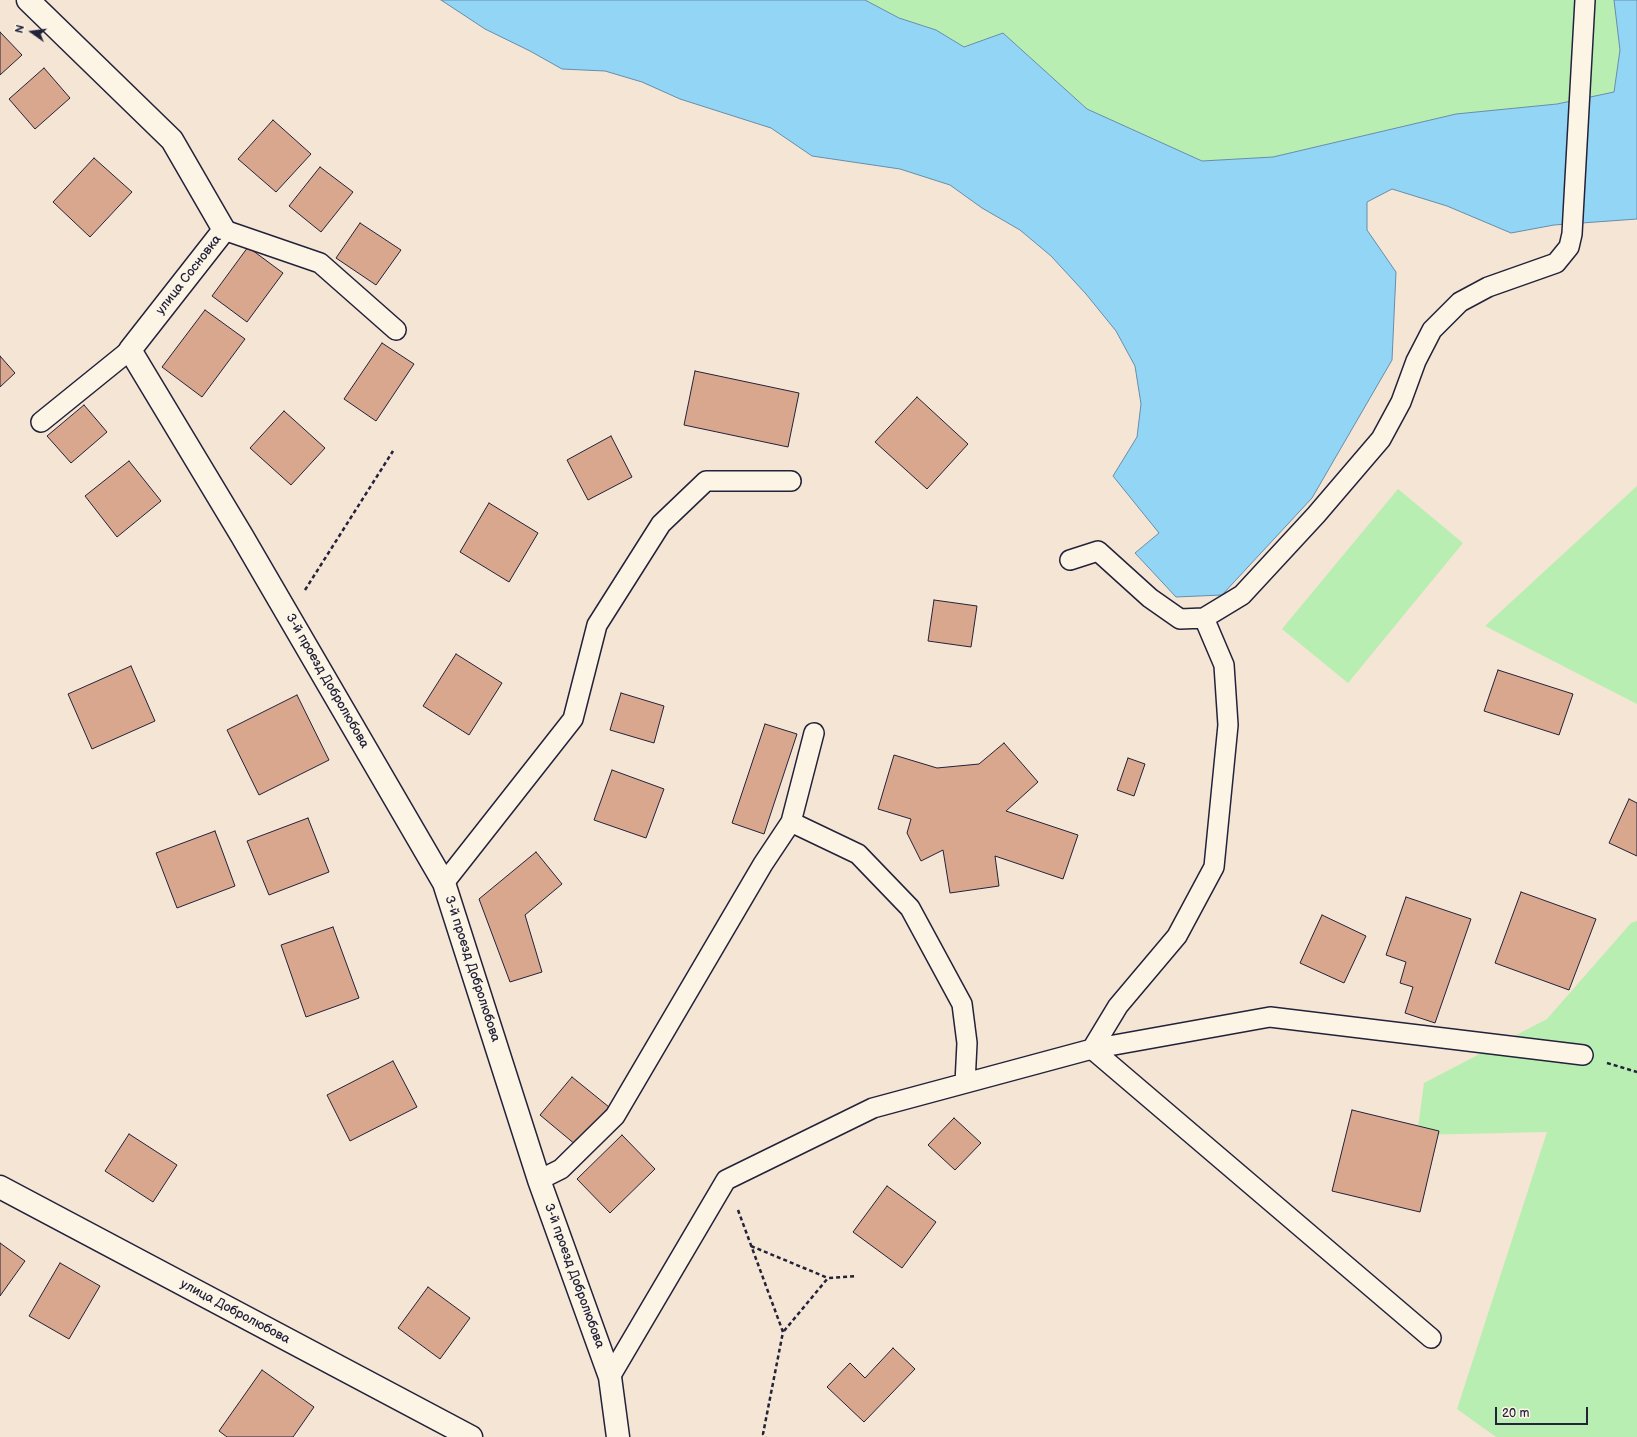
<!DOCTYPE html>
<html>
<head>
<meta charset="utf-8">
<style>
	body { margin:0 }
	#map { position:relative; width:1637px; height:1437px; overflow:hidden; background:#f5e5d4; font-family:"Balsamiq Sans",sans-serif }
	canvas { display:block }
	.north { position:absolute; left:12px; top:12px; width:40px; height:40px; -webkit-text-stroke:3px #fcf5e5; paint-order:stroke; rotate:284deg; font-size:11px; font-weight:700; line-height:16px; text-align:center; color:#22223b }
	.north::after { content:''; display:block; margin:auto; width:14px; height:18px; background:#22223b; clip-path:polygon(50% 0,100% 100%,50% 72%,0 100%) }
	.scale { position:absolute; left:1495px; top:1407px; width:93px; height:18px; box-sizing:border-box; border:2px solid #22223b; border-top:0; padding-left:5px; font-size:12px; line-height:14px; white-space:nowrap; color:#22223b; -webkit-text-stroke:3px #fcf5e5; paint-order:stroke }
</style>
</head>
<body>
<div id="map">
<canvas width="1637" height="1437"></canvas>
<div class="north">N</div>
<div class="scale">20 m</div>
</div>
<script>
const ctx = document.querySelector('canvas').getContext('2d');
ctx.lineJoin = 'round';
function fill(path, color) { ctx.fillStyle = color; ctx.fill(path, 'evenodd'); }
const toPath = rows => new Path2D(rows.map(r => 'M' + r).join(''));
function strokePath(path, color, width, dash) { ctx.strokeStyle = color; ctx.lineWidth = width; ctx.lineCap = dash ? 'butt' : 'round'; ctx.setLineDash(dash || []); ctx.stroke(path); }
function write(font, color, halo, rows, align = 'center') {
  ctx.font = font + ' "Balsamiq Sans",sans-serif'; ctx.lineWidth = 3; ctx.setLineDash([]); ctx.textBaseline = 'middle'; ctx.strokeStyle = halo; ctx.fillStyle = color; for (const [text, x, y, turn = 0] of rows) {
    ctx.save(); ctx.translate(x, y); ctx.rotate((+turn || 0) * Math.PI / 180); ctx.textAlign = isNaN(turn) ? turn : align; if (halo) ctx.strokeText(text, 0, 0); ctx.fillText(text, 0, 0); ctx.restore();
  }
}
fill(toPath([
	[865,0,1614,0,1620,50,1614,92,1557,104,1456,114,1273,157,1202,161,1087,109,1003,33,964,47,936,30,899,18],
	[1637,486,1637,704,1485,626],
	[1398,489,1463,543,1348,683,1282,629],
	[1637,921,1637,1437,1496,1437,1457,1409,1547,1132,1417,1135,1424,1083,1547,1019,1631,923]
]), '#b8eeb1');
const water = toPath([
	[441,0,865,0,899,18,936,30,964,47,1003,33,1087,109,1202,161,1273,157,1456,114,1557,104,1614,92,1620,50,1614,0,1637,0,1637,219,1554,225,1511,233,1447,206,1392,189,1367,202,1367,230,1396,272,1392,360,1312,498,1222,595,1176,597,1135,553,1159,533,1113,476,1137,437,1141,404,1135,366,1116,331,1086,294,1051,256,1020,230,982,208,950,185,900,169,812,156,771,128,680,99,642,82,605,71,562,69,530,51,485,29,441,0]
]);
fill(water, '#93d5f5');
strokePath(water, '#668dab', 1);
const building = toPath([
	[0,32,22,55,0,75,0,32],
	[44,68,70,98,35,129,9,99,44,68],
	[273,120,311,154,276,192,238,159,273,120],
	[94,158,132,192,90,237,53,202,94,158],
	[320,167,353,192,321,232,289,206,320,167],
	[360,223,401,250,376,285,336,258,360,223],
	[248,247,283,273,247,322,212,296,248,247],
	[205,310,245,339,202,397,162,367,205,310],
	[382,343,414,364,376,421,344,399,382,343],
	[0,356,15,373,0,387,0,356],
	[695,371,799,393,788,447,684,425,695,371],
	[917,397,968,444,927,489,875,442,917,397],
	[84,405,107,432,71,463,47,436,84,405],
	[284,411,325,448,291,485,250,448,284,411],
	[611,436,632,477,588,500,567,460,611,436],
	[129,461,161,501,117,537,85,496,129,461],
	[489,503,538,533,509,582,460,552,489,503],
	[934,600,977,606,971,647,928,641,934,600],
	[456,654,502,683,469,735,423,706,456,654],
	[131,666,155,721,92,749,68,694,131,666],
	[1498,670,1573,694,1559,735,1484,711,1498,670],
	[621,693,664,706,654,743,610,730,621,693],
	[297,695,329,760,259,795,227,730,297,695],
	[765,724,797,734,764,834,732,823,765,724],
	[1004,743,1038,782,1006,811,1078,835,1063,879,995,856,999,886,950,893,943,850,921,861,907,833,911,819,878,809,894,755,937,768,979,764,1004,743],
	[1128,758,1145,764,1134,796,1117,790,1128,758],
	[612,770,664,789,646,838,594,820,612,770],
	[1629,799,1637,803,1637,856,1609,843,1629,799],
	[308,818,329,872,269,895,247,841,308,818],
	[215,831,235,886,177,908,156,853,215,831],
	[536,852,562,884,525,915,542,972,510,982,479,899,536,852],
	[1521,892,1596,919,1569,990,1495,963,1521,892],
	[1406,897,1471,919,1435,1023,1405,1013,1413,987,1400,983,1406,962,1386,955,1406,897],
	[1322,915,1366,936,1344,983,1300,963,1322,915],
	[333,927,359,998,306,1017,281,945,333,927],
	[393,1061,417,1107,350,1141,327,1095,393,1061],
	[572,1077,609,1107,576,1145,540,1115,572,1077],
	[1352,1110,1439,1131,1420,1212,1332,1191,1352,1110],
	[954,1118,981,1143,955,1170,928,1145,954,1118],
	[129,1134,177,1165,153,1202,105,1171,129,1134],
	[622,1135,655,1169,610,1213,577,1179,622,1135],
	[887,1186,936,1222,902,1268,853,1232,887,1186],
	[0,1243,25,1261,0,1296,0,1243],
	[60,1263,100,1286,69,1339,29,1316,60,1263],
	[428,1287,470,1318,440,1359,398,1328,428,1287],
	[893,1348,915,1369,864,1422,827,1387,850,1363,865,1378,893,1348],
	[262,1370,314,1407,293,1437,227,1437,219,1431,262,1370]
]);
fill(building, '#d9a68e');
strokePath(building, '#22223b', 1);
const service = toPath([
	[224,230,320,263,396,330],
	[41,422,130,350],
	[1070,560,1098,551,1150,598,1180,619,1204,618,1242,595,1316,515,1381,439,1401,402,1416,361,1432,330,1460,302,1488,287,1556,263,1569,247,1572,234,1585,0],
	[1204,618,1224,665,1228,725,1214,867,1177,936,1118,1006,1092,1049,1431,1338],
	[791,822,858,854,910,908,962,1004,967,1043,965,1083],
	[444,883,573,719,597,625,661,524,706,481,791,481],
	[539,1180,561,1169,615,1116,763,864,791,822,814,733],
	[610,1377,726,1180,873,1108,1092,1049,1270,1017,1583,1055]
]);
const minor = toPath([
	[28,0,172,140,224,230,130,350,242,536,444,883,539,1180,610,1377,618,1437],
	[0,1187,471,1437]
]);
strokePath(service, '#22223b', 22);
strokePath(minor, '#22223b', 25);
strokePath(toPath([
	[305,590,393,451],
	[1607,1063,1637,1072],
	[738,1210,783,1332,763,1434,766,1437],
	[751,1246,828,1278],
	[784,1331,828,1278,857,1276]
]), '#22223b', 2.5, [4, 3]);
strokePath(service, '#fcf5e5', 19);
strokePath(minor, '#fcf5e5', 22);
write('13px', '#22223b', '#fcf5e5', [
	["улица Сосновка",189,275,-52],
	["3-й проезд Добролюбова",327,681,60],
	["3-й проезд Добролюбова",472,969,72],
	["3-й проезд Добролюбова",574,1276,70],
	["улица Добролюбова",235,1312,28]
]);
</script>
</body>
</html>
